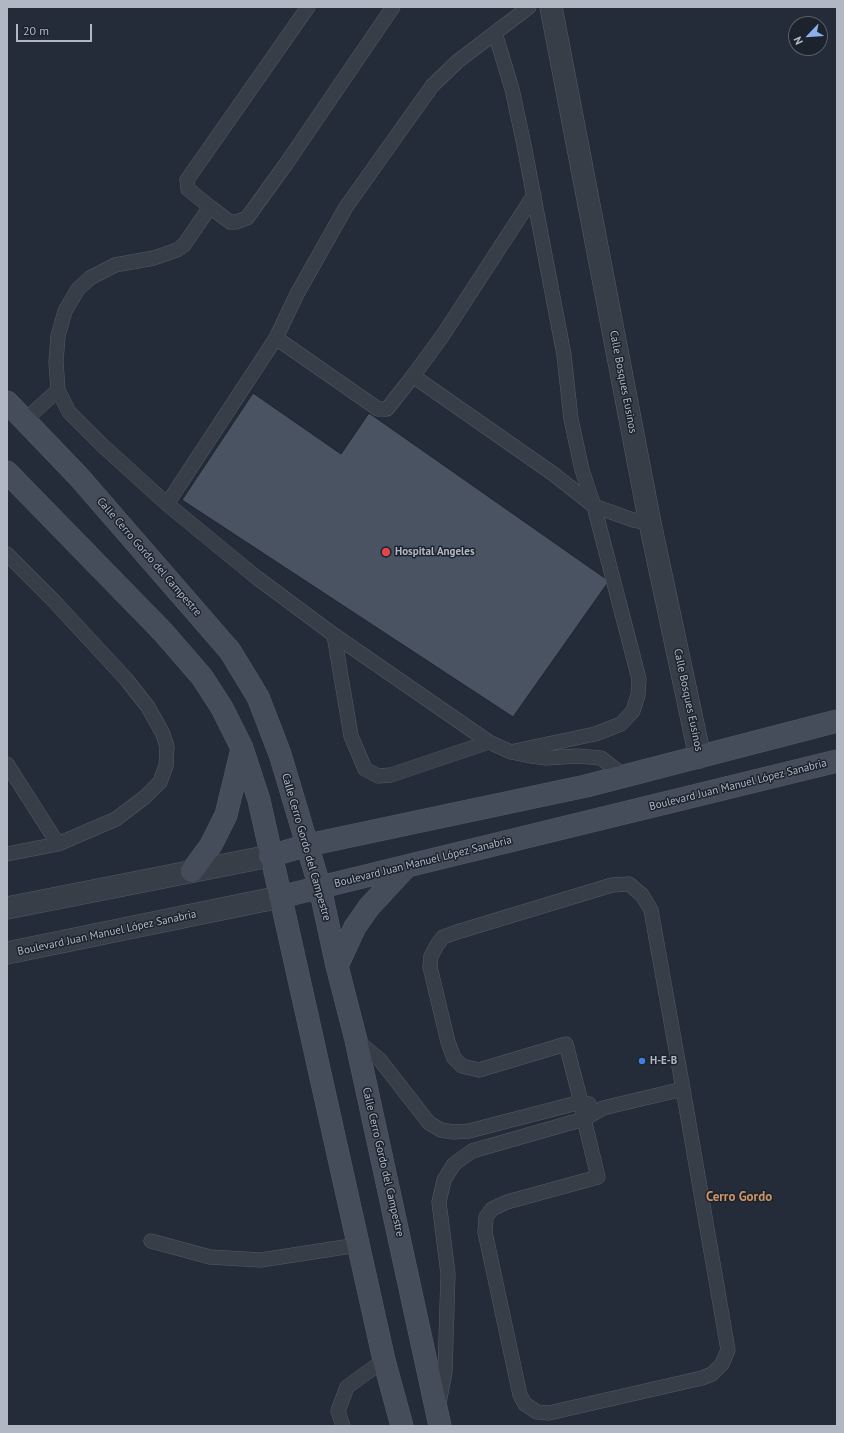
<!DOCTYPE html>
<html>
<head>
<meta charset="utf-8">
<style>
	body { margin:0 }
	#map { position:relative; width:844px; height:1433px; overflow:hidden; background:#232c38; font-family:"PT Sans",sans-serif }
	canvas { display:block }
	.frame { position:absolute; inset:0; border:8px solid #b1b8c4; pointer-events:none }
	.north { position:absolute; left:788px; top:16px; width:40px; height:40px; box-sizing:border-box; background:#1c232d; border:1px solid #585f69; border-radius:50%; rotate:245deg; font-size:11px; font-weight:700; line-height:16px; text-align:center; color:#b1b8c4 }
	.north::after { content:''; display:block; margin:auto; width:14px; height:18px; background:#8cb0ef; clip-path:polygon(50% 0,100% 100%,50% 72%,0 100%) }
	.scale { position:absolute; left:16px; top:24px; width:76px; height:18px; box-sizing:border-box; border:2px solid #b1b8c4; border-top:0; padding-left:5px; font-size:12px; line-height:14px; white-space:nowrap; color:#b1b8c4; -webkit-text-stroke:3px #1c232d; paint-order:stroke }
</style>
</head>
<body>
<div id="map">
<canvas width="844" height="1433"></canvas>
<div class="frame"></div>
<div class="north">N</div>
<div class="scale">20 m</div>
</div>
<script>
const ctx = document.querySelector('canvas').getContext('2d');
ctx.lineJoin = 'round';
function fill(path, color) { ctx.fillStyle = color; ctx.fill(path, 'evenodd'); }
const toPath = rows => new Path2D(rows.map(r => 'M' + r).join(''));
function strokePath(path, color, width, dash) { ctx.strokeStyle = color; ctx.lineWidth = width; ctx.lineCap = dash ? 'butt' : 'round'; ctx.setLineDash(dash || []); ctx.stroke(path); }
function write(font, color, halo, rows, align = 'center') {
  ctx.font = font + ' "PT Sans",sans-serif'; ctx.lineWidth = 3; ctx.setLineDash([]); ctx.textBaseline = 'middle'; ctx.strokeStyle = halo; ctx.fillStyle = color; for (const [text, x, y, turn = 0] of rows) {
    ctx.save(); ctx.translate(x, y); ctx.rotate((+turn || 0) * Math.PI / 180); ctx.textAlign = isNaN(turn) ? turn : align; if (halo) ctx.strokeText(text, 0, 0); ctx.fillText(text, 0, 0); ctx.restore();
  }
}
const building = toPath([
	[253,393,341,454,369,413,609,581,513,717,182,500,253,393]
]);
fill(building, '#495361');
strokePath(building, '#1e252f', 1);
const lane = toPath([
	[529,7,458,61,432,86,346,207,297,294,276,338,378,409,387,409,413,376,443,335,534,195],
	[210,207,188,189,187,180,308,7],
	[413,376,552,473,594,506,582,470,571,419,564,355,524,145,512,89,495,33],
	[58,390,56,362,58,336,65,311,78,289,90,278,115,265,154,258,177,250,184,245,210,207,230,222,236,222,247,218,286,164,393,7],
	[25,420,58,390,69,412,103,446,167,504,256,577,334,635,489,742,511,752,531,756,546,758,577,756,601,758,624,776],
	[167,504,276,338],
	[594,506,633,520,650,523],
	[7,554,52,599,126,679,148,707,163,734,167,747,166,766,160,782,145,797,116,819,58,844,7,854],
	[334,635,351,736,365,769,378,776,391,775,489,742],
	[515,751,595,734,621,724,633,711,638,695,639,679,594,506],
	[7,764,58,844],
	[356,1040,380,1060,429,1123,441,1130,454,1132,469,1131,581,1102,589,1104],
	[151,1241,210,1257,261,1260,358,1245],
	[439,1403,445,1372,448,1274,439,1202,444,1180,454,1164,472,1151,584,1119,603,1108,683,1089,728,1350,722,1364,712,1374,702,1378,549,1413,537,1412,525,1404,520,1395,485,1232,486,1217,492,1209,507,1202,598,1177,584,1119,581,1102,566,1044,479,1070,462,1066,454,1058,448,1042,430,967,431,956,437,945,443,937,457,932,612,885,629,884,642,895,651,910,683,1089],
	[343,1426,338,1411,347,1387,384,1360]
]);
const street = toPath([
	[551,7,650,523,700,757],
	[7,908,270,856],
	[7,953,280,897]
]);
const secondary = toPath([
	[7,402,79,477,230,651,258,697,280,754,320,888,337,966,356,1040,440,1426],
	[7,472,163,632,202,677,222,708,242,748,259,800,384,1360,402,1426],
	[270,856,308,845,586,786,837,721],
	[192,871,211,845,226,815,242,749],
	[280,897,837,761],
	[337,966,355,927,369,907,407,866]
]);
strokePath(lane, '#545b66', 15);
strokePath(street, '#545b66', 23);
strokePath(secondary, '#545b66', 23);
strokePath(lane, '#373e48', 14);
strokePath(street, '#373e48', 22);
strokePath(secondary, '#454d5b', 22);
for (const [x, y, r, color] of [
	[386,552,5,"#e0444e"],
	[642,1061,4,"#3f7fe0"]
]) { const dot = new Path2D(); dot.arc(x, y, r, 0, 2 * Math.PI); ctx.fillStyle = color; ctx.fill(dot); strokePath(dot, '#1c232d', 1.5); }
write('11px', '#b1b8c4', '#1c232d', [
	["Calle Bosques Eusinos",623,382,79],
	["Calle Cerro Gordo del Campestre",149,557,49],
	["Calle Bosques Eusinos",688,700,78],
	["Boulevard Juan Manuel López Sanabria",738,785,-14],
	["Calle Cerro Gordo del Campestre",306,847,74],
	["Boulevard Juan Manuel López Sanabria",423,862,-14],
	["Boulevard Juan Manuel López Sanabria",107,933,-12],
	["Calle Cerro Gordo del Campestre",383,1162,77]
]);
write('bold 11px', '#b1b8c4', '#1c232d', [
	["Hospital Angeles",395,552],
	["H-E-B",650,1061]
], 'left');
write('bold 13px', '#cb9366', '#1c232d', [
	["Cerro Gordo",739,1197]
]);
</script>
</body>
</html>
